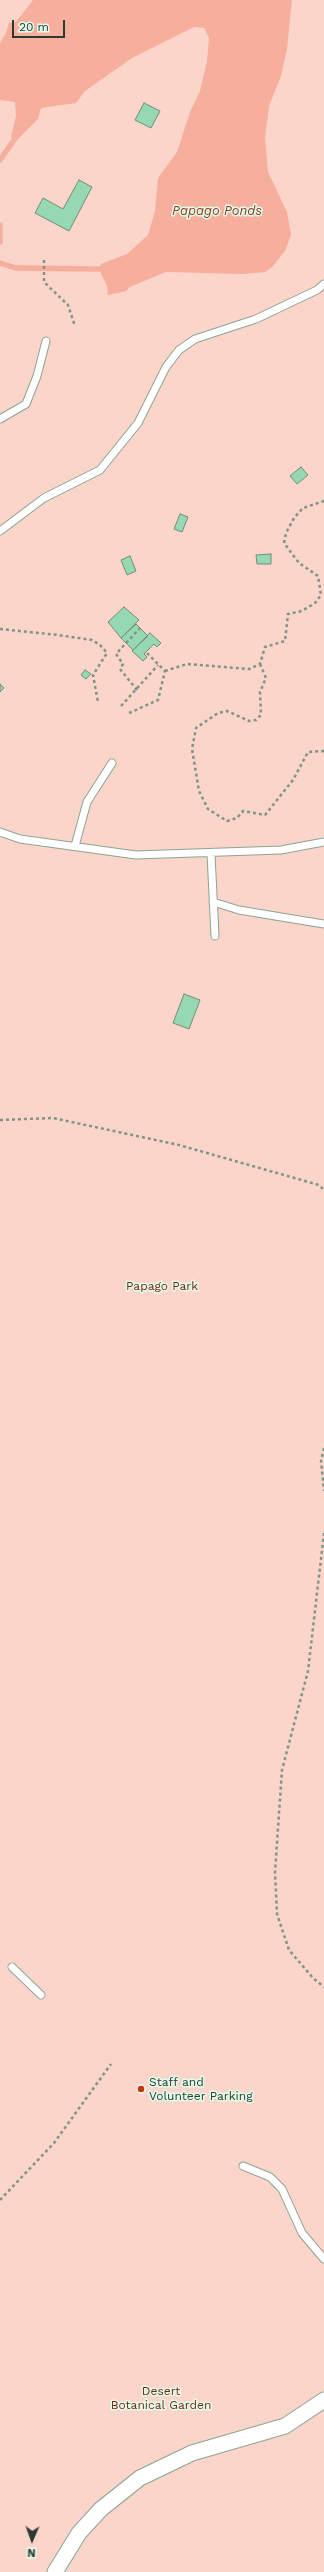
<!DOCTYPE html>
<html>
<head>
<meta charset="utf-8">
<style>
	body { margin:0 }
	#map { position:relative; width:324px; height:2572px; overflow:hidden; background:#e0fdea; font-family:"Work Sans",sans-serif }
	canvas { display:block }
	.north { position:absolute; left:12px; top:2520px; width:40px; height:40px; -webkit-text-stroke:3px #e0fdea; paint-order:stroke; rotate:182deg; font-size:11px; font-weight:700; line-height:16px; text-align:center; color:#2e3932 }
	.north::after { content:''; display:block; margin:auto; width:14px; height:18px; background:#2e3932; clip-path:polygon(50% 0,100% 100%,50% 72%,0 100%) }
	.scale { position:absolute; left:12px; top:20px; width:53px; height:18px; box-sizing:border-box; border:2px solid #2e3932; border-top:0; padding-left:5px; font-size:12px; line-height:14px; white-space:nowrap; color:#2e3932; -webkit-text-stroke:3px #e0fdea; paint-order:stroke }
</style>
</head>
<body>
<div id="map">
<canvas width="324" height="2572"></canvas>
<div class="north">N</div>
<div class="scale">20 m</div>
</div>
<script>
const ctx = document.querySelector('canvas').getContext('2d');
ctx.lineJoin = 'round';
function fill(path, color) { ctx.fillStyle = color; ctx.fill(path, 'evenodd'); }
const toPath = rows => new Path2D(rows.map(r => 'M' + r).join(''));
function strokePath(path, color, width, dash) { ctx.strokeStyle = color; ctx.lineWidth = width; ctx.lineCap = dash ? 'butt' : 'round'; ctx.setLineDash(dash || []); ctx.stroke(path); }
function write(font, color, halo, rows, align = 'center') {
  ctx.font = font + ' "Work Sans",sans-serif'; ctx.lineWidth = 3; ctx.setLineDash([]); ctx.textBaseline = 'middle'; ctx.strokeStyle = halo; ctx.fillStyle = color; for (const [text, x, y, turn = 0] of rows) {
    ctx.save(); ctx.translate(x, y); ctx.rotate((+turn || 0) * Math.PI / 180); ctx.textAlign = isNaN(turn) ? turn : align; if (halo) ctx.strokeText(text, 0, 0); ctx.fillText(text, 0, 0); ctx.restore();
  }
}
fill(toPath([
	[0,0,324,0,324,2572,0,2572]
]), '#fbd4ca');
fill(toPath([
	[33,0,292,0,287,49,281,76,269,106,265,138,268,172,287,212,291,235,285,251,272,267,265,272,243,274,166,272,130,287,126,291,108,295,107,286,99,269,101,264,127,254,148,235,155,211,158,178,177,152,190,112,200,91,207,61,209,38,204,28,194,27,132,58,85,91,76,103,41,108,38,119,16,141,11,137,16,116,15,102,0,100,0,43,6,33,9,23,16,22]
]), '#f6af9d');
strokePath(toPath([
	[0,160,14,140],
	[0,225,0,242],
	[0,263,16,268,99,269]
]), '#f6af9d', 5.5);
const building = toPath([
	[144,103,160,111,151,128,135,120,144,103],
	[79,180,92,187,69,231,35,213,43,198,63,209,79,180],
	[301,467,308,475,297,484,290,476,301,467],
	[180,514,188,517,182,532,174,529,180,514],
	[271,554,271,564,257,564,256,555,271,554],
	[130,556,136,571,127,575,121,560,130,556],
	[124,607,139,620,121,638,108,622,124,607],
	[136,624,148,636,133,650,121,638,136,624],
	[150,633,161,643,157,647,154,644,144,654,147,657,143,661,132,651,150,633],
	[85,670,91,674,86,679,81,675,85,670],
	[0,684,4,688,0,692,0,684],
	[184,994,200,1000,189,1029,173,1023,184,994]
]);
fill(building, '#95d8b1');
strokePath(building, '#738d7d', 1);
const service = toPath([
	[0,419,26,404,37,376,46,341],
	[0,531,44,498,100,470,138,423,166,367,179,350,195,339,256,319,317,290,324,284],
	[0,832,20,839,136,855,281,850,324,842],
	[75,846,87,802,112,763],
	[211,854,215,936],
	[213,902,239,910,324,924],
	[12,1967,41,1995],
	[243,2166,270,2177,282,2189,302,2233,324,2259]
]);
const minor = toPath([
	[55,2572,79,2533,101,2509,140,2478,192,2453,285,2426,324,2400]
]);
strokePath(service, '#8aa594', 9);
strokePath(minor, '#8aa594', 17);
strokePath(toPath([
	[44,260,44,282,68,305,75,326],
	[0,629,58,635,92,640,100,645,107,653,93,675,98,702],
	[260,664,266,678,260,692,261,715,256,720,249,721,227,711,218,713,196,728,192,749,199,791,208,809,227,821,237,818,243,811,265,815,293,780,308,752,324,751],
	[165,671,187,664,249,669,260,664,265,647,285,641,288,614,302,611,315,603,321,595,318,576,299,563,284,543,286,533,294,518,303,508,324,501],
	[137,690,120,669,123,664,116,654,140,628],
	[121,706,158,665],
	[129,713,158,700,165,671,147,653],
	[0,1120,53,1118,179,1145,319,1185,324,1190],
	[324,1448,321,1461,324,1491],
	[324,1533,308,1671,282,1770,275,1872,277,1914,289,1950,313,1978,324,1987],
	[0,2200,54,2143,111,2064]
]), '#809487', 2.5, [3, 3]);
strokePath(service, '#fff', 7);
strokePath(minor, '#fff', 15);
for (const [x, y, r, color] of [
	[141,2089,4,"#bf3611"]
]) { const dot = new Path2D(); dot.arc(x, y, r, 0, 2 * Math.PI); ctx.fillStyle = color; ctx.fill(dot); strokePath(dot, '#e0fdea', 1.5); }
write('12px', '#772512', '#e0fdea', [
	["Papago Park",162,1286],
	["Desert",161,2391],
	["Botanical Garden",161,2405]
]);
write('12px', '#2e3932', '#e0fdea', [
	["Staff and",149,2082],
	["Volunteer Parking",149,2096]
], 'left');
write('italic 13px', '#8c3925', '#e0fdea', [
	["Papago Ponds",217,211]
]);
</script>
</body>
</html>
